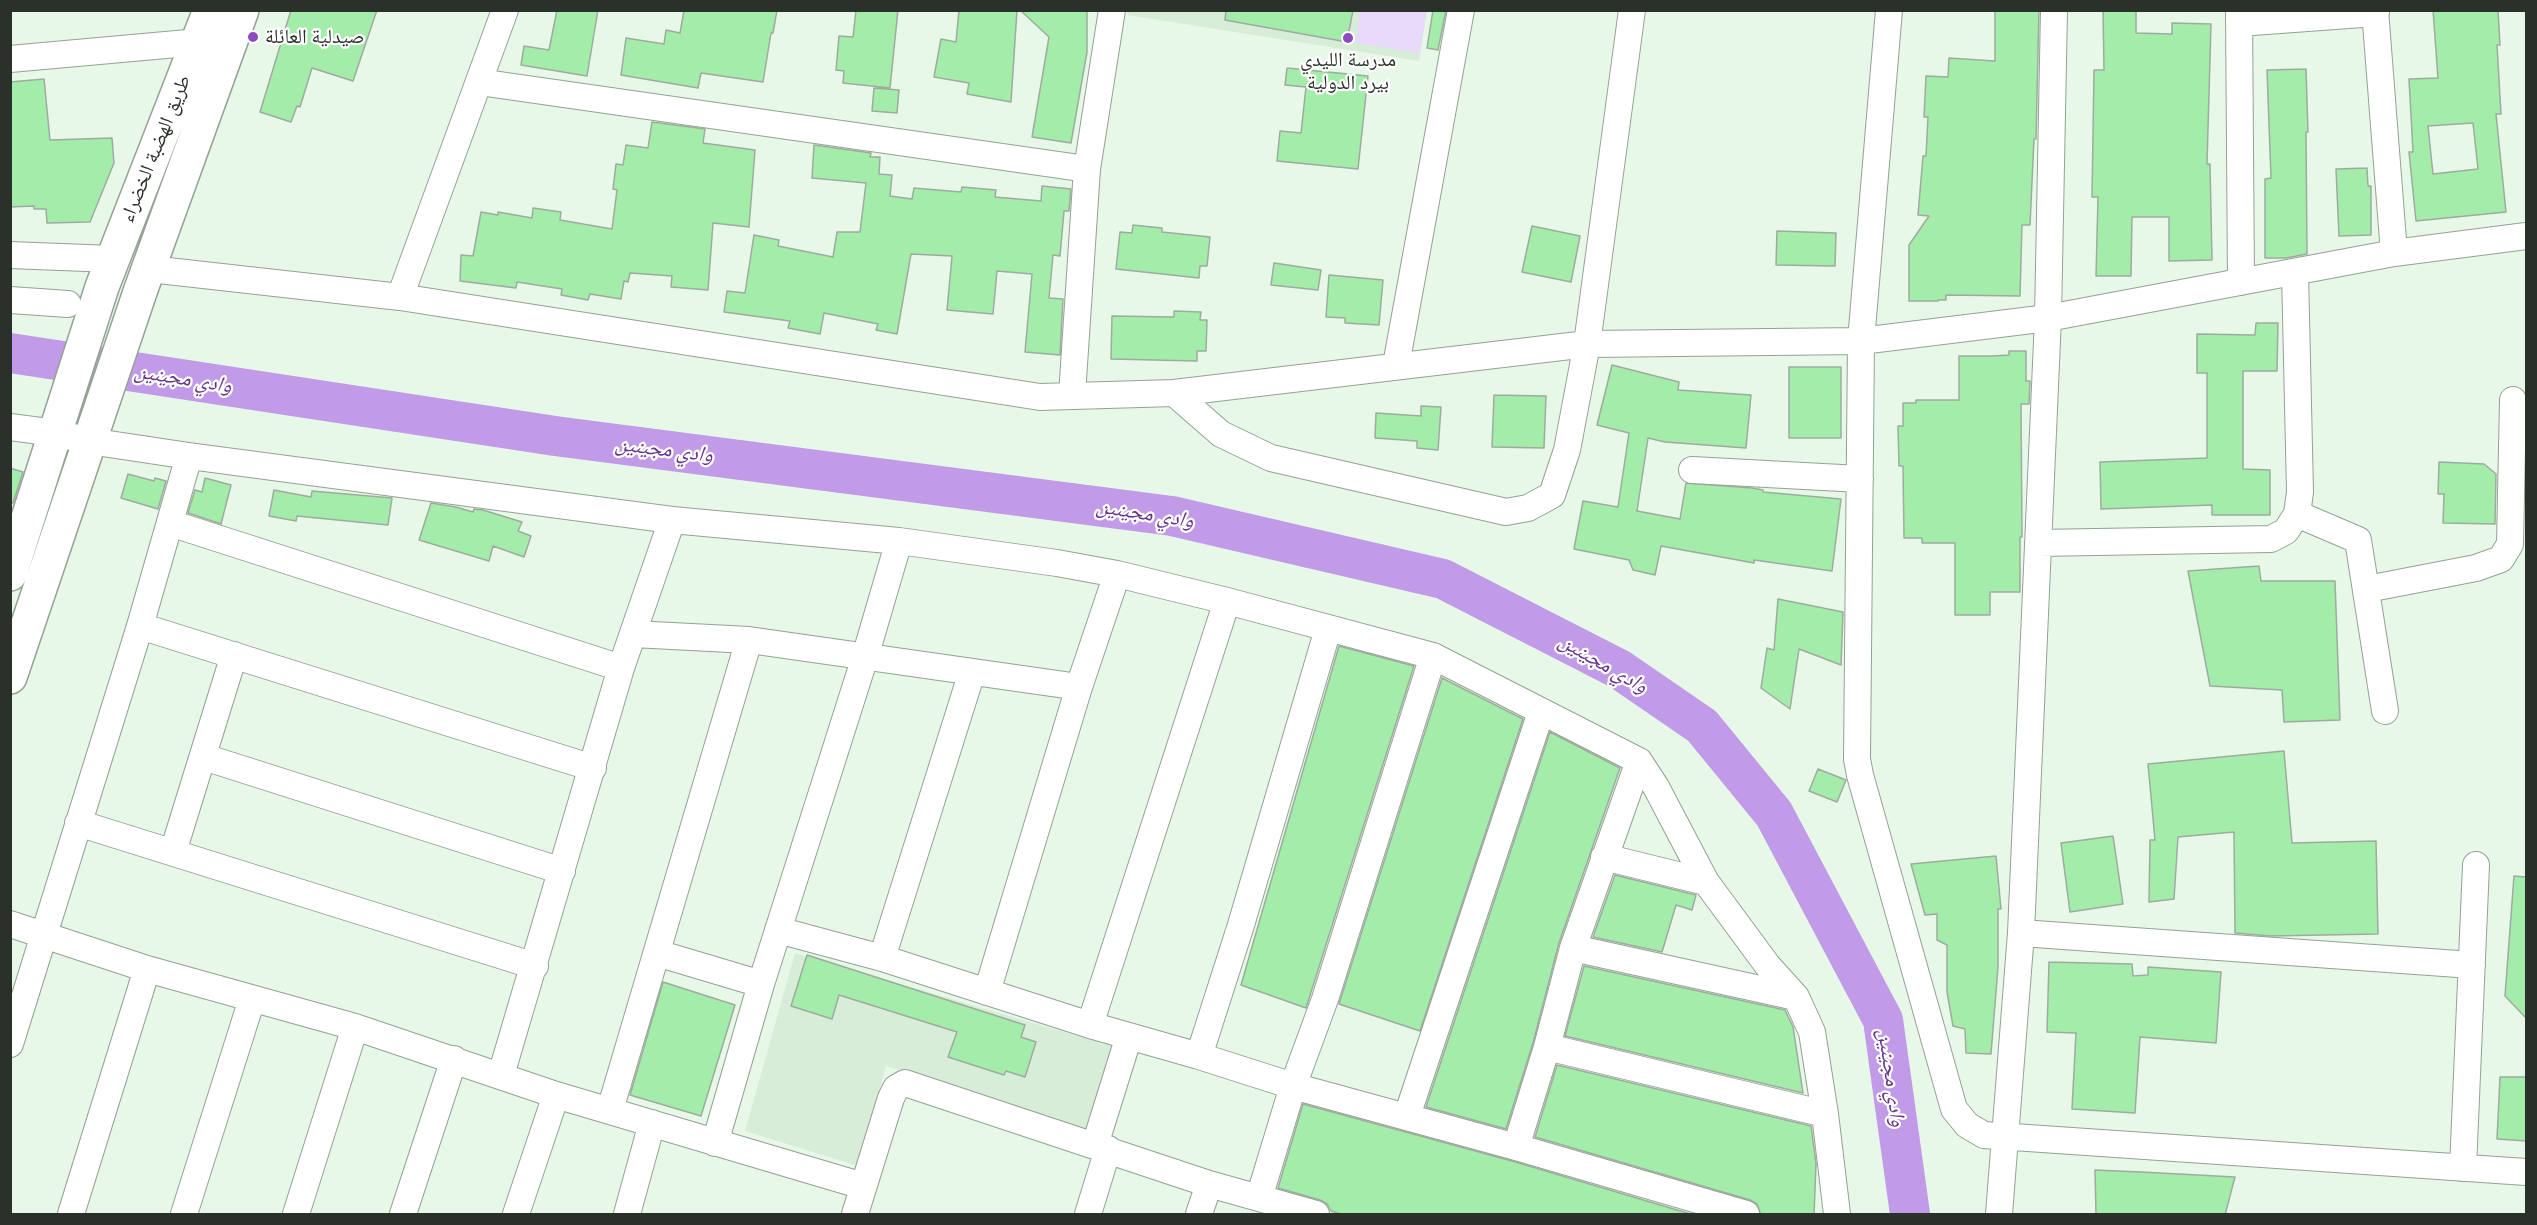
<!DOCTYPE html>
<html>
<head>
<meta charset="utf-8">
<style>
	body { margin:0 }
	#map { position:relative; width:2537px; height:1225px; overflow:hidden; background:#e7f8e8; font-family:"Fira Sans Condensed",sans-serif }
	canvas { display:block }
	.frame { position:absolute; inset:0; border:12px solid #2a302a; pointer-events:none }
</style>
</head>
<body>
<div id="map">
<canvas width="2537" height="1225"></canvas>
<div class="frame"></div>
</div>
<script>
const ctx = document.querySelector('canvas').getContext('2d');
ctx.lineJoin = 'round';
function fill(path, color) { ctx.fillStyle = color; ctx.fill(path, 'evenodd'); }
const toPath = rows => new Path2D(rows.map(r => 'M' + r).join(''));
function strokePath(path, color, width, dash) { ctx.strokeStyle = color; ctx.lineWidth = width; ctx.lineCap = dash ? 'butt' : 'round'; ctx.setLineDash(dash || []); ctx.stroke(path); }
function write(font, color, halo, rows, align = 'center') {
  ctx.font = font + ' "Fira Sans Condensed","Noto Naskh Arabic",sans-serif'; ctx.lineWidth = 4.5; ctx.setLineDash([]); ctx.textBaseline = 'middle'; ctx.strokeStyle = halo; ctx.fillStyle = color; for (const [text, x, y, turn = 0] of rows) {
    ctx.save(); ctx.translate(x, y); ctx.rotate((+turn || 0) * Math.PI / 180); ctx.textAlign = isNaN(turn) ? turn : align; if (halo) ctx.strokeText(text, 0, 0); ctx.fillText(text, 0, 0); ctx.restore();
  }
}
fill(toPath([
	[1128,10,1427,11,1419,61,1127,15],
	[795,953,1118,1048,1092,1134,886,1066,858,1166,745,1131]
]), '#d7edd8');
fill(toPath([
	[1360,11,1426,11,1420,53,1355,43]
]), '#e9d9fb');
strokePath(toPath([
	[10,353,555,436,1172,516,1443,579,1619,669,1702,726,1774,814,1883,1020,1910,1214]
]), '#c29be8', 40);
const building = toPath([
	[291,10,377,10,353,81,312,68,300,107,297,106,291,122,260,112,291,10],
	[557,10,598,10,587,76,521,65,524,46,549,50,557,10],
	[684,10,777,10,773,33,771,33,763,82,701,73,698,88,621,75,626,38,664,44,666,30,680,33,684,10],
	[856,10,898,10,890,88,843,83,844,71,836,70,839,36,853,37,856,10],
	[959,10,1017,10,1011,102,967,94,969,83,934,77,941,39,956,42,959,10],
	[1020,10,1087,10,1087,52,1071,143,1032,137,1049,37,1020,10],
	[1226,10,1353,10,1347,42,1225,20,1226,10],
	[1433,10,1446,10,1438,50,1427,48,1433,10],
	[1995,10,2039,10,2036,139,2034,139,2030,225,2022,225,2020,296,1946,295,1946,300,1938,300,1938,301,1909,301,1909,245,1929,216,1918,215,1923,156,1926,156,1928,117,1924,117,1926,76,1948,77,1949,58,1995,61,1995,10],
	[2103,10,2136,10,2136,33,2172,34,2172,23,2211,24,2207,164,2210,164,2212,260,2169,261,2169,217,2132,217,2131,276,2096,276,2098,197,2092,197,2094,70,2104,70,2103,10],
	[2433,10,2498,10,2500,45,2497,45,2501,114,2496,114,2506,212,2416,221,2409,152,2413,152,2409,79,2438,78,2433,10],
	[2473,123,2478,169,2433,174,2428,126,2473,123],
	[1287,68,1368,76,1358,169,1277,161,1280,131,1301,133,1306,87,1285,85,1287,68],
	[2306,69,2308,132,2306,132,2307,254,2286,258,2265,258,2265,179,2271,178,2267,70,2306,69],
	[44,79,50,140,112,138,114,163,90,222,47,223,46,209,34,209,34,206,10,207,10,82,44,79],
	[874,88,899,90,897,113,872,111,874,88],
	[652,122,705,129,703,143,755,150,749,227,713,223,708,290,671,287,672,276,630,273,628,282,624,281,621,299,590,294,588,300,561,295,562,289,517,282,516,288,460,281,461,255,473,256,481,212,498,215,498,212,532,218,533,208,561,212,560,220,612,229,617,190,613,189,616,164,623,165,626,145,648,148,652,122],
	[814,145,871,153,870,157,880,157,879,174,892,175,890,196,912,199,914,188,961,192,962,187,996,190,995,197,1041,201,1042,186,1071,189,1069,211,1064,211,1060,256,1053,255,1049,298,1063,299,1060,355,1025,352,1032,274,997,271,993,314,947,310,952,256,911,254,897,334,876,330,878,324,824,313,820,334,788,328,790,321,724,312,727,291,745,293,754,235,779,240,778,246,833,257,837,232,860,232,866,183,812,178,814,145],
	[2367,168,2368,186,2371,186,2371,235,2339,236,2336,169,2367,168],
	[1133,225,1162,228,1162,232,1210,237,1207,266,1200,266,1199,278,1116,269,1120,232,1132,233,1133,225],
	[1532,226,1580,236,1571,282,1522,272,1532,226],
	[1777,231,1836,233,1835,266,1776,265,1777,231],
	[1274,263,1321,270,1318,290,1271,285,1274,263],
	[1329,275,1383,280,1379,325,1345,323,1345,318,1326,317,1329,275],
	[1174,311,1201,312,1200,320,1207,320,1206,351,1197,351,1197,361,1111,359,1112,316,1174,317,1174,311],
	[2256,323,2278,323,2277,371,2243,371,2243,469,2270,470,2270,515,2212,515,2212,505,2101,509,2100,462,2207,458,2207,373,2197,373,2197,334,2255,335,2256,323],
	[2009,351,2026,351,2026,381,2030,381,2029,404,2021,404,2022,537,2020,537,2020,592,1990,592,1990,615,1955,615,1955,543,1922,543,1922,538,1904,538,1903,466,1899,466,1898,426,1903,426,1903,403,1916,403,1916,400,1959,400,1959,356,1992,356,2009,355,2009,351],
	[1612,365,1679,382,1678,390,1751,395,1746,448,1665,442,1648,438,1637,511,1680,519,1686,483,1752,488,1763,490,1763,492,1841,499,1832,571,1754,560,1754,563,1661,546,1655,575,1633,570,1629,560,1574,549,1583,501,1618,507,1629,433,1597,425,1612,365],
	[1789,367,1841,367,1841,438,1789,438,1789,367],
	[1494,395,1546,396,1544,448,1492,447,1494,395],
	[1421,406,1441,407,1438,450,1417,448,1417,441,1375,438,1376,413,1421,416,1421,406],
	[2439,462,2484,464,2496,474,2495,524,2443,523,2444,494,2438,494,2439,462],
	[10,468,23,472,13,503,10,502,10,468],
	[128,474,154,481,155,478,166,481,158,509,121,498,128,474],
	[205,478,231,485,221,524,188,513,195,490,202,492,205,478],
	[274,490,311,497,312,491,392,498,388,525,297,516,296,521,269,516,274,490],
	[431,503,456,507,473,512,474,509,483,510,522,522,518,531,531,536,524,557,493,546,489,561,419,540,431,503],
	[2259,566,2261,581,2335,581,2340,720,2284,722,2282,690,2210,686,2188,571,2259,566],
	[1778,599,1843,612,1841,665,1799,649,1790,709,1761,688,1767,648,1774,650,1778,599],
	[1339,646,1414,666,1306,1008,1241,985,1339,646],
	[1442,678,1523,719,1420,1031,1339,1004,1442,678],
	[1550,732,1620,768,1559,943,1533,1043,1506,1129,1426,1107,1550,732],
	[2284,751,2292,843,2376,841,2378,934,2270,936,2235,933,2234,832,2178,837,2174,899,2149,902,2150,840,2155,840,2148,764,2284,751],
	[1818,769,1846,780,1837,802,1809,791,1818,769],
	[2113,836,2123,904,2070,912,2061,843,2113,836],
	[1996,856,2001,909,1998,909,1998,967,1991,1054,1966,1053,1965,1029,1953,1026,1947,992,1947,945,1937,940,1937,914,1925,915,1911,864,1996,856],
	[1615,875,1696,895,1692,910,1676,905,1662,952,1593,937,1615,875],
	[2514,876,2526,877,2526,1018,2505,996,2514,876],
	[807,955,1025,1025,1021,1037,1036,1042,1025,1077,1006,1071,1004,1075,948,1057,957,1032,839,995,832,1019,791,1006,807,955],
	[2049,962,2132,964,2133,976,2148,975,2148,967,2221,972,2216,1043,2140,1037,2135,1113,2072,1109,2076,1033,2047,1032,2049,962],
	[1584,966,1785,1010,1793,1027,1803,1093,1565,1036,1584,966],
	[663,982,735,1005,701,1116,630,1095,663,982],
	[1557,1065,1811,1126,1816,1163,1814,1215,1761,1215,1757,1204,1750,1200,1535,1137,1557,1065],
	[2500,1077,2526,1077,2526,1141,2497,1139,2500,1077],
	[1303,1104,1512,1161,1694,1215,1344,1215,1331,1211,1327,1204,1320,1200,1278,1188,1303,1104],
	[2095,1170,2141,1172,2235,1177,2225,1215,2096,1215,2095,1170]
]);
fill(building, '#a3eca9');
strokePath(building, '#9dac9e', 1.5);
const minor = toPath([
	[1889,10,1861,341,1857,759,1860,775,1954,1109,1967,1125,1984,1135,2526,1172],
	[2239,10,2241,282],
	[2375,10,2394,253],
	[2239,23,2376,13],
	[10,59,199,42],
	[479,82,1087,169],
	[10,255,112,259],
	[150,269,400,297,1040,397,1174,393,1587,344,1861,341,2048,318,2394,253,2526,236],
	[400,297,505,10],
	[10,300,68,304],
	[1396,365,1461,10],
	[1174,393,1221,434,1271,458,1506,512,1528,508,1552,495,1567,450,1587,344,1632,10],
	[1072,395,1087,169,1112,10],
	[10,427,56,433,89,441,189,456,672,520,899,541,1057,563,1117,574,1227,601,1433,656,1639,761,1656,787,1706,882,1768,966,1796,997,1812,1032,1825,1114,1837,1214],
	[1692,470,1860,479],
	[2297,514,2358,540,2385,711],
	[170,523,621,668],
	[2038,543,2271,539,2286,531,2297,514,2300,492,2295,272],
	[2367,589,2476,568,2501,559,2510,544,2513,400],
	[140,626,593,768],
	[633,634,749,640,1079,687],
	[204,757,562,871],
	[78,823,535,966],
	[173,852,234,655],
	[1604,857,1706,882],
	[10,924,147,969,355,1027,556,1095,863,1186],
	[778,930,882,958,1090,1025,1199,1056,1293,1086,1516,1147,1746,1214],
	[2021,933,2472,965],
	[1573,948,1796,997],
	[657,953,761,984],
	[882,958,972,672],
	[987,992,1079,687,1117,574],
	[1090,1025,1227,601],
	[10,1044,140,626,189,456],
	[1547,1047,1825,1114],
	[1199,1056,1241,925,1328,629],
	[501,1075,621,668,672,520],
	[610,1110,749,640],
	[1407,1116,1541,712],
	[715,1143,761,984,865,657,899,541],
	[1095,1145,1129,1036],
	[1516,1147,1547,1047,1573,948,1639,761],
	[2463,1168,2476,865],
	[1259,1198,1293,1086,1325,999,1433,656],
	[71,1214,147,969],
	[184,1214,252,999],
	[296,1214,355,1027],
	[403,1214,454,1059],
	[516,1214,556,1095],
	[627,1214,652,1123],
	[855,1214,891,1098,896,1088,905,1083,1209,1184,1316,1214],
	[1088,1214,1108,1149],
	[1199,1214,1209,1184],
	[1999,1214,2021,933,2048,318,2054,10]
]);
const major = toPath([
	[10,574,102,287,210,10],
	[10,677,141,289,242,10]
]);
strokePath(minor, '#93a294', 28);
strokePath(major, '#93a294', 36);
strokePath(minor, '#fff', 26);
strokePath(major, '#fff', 33);
for (const [x, y, r, color] of [
	[253,37,6,"#8c4bc0"],
	[1348,38,6,"#8c4bc0"]
]) { const dot = new Path2D(); dot.arc(x, y, r, 0, 2 * Math.PI); ctx.fillStyle = color; ctx.fill(dot); strokePath(dot, '#fff', 2); }
write('20px', '#2a302a', '#fff', [
	["صيدلية العائلة",265,37],
	["مدرسة الليدي",1348,60,"center"],
	["بيرد الدولية",1348,83,"center"]
], 'left');
write('20px', '#2a302a', '#fff', [
	["طريق الهضبة الخضراء",156,149,-68]
]);
write('italic 21px', '#66338d', '#fff', [
	["وادي مجينين",183,379,9],
	["وادي مجينين",664,450,7],
	["وادي مجينين",1145,514,9],
	["وادي مجينين",1603,664,30],
	["وادي مجينين",1891,1078,82]
]);
</script>
</body>
</html>
